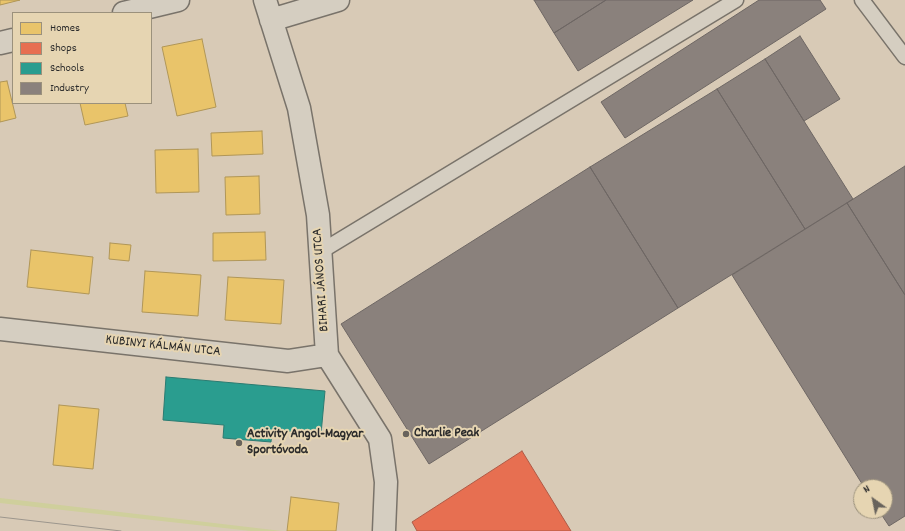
<!DOCTYPE html>
<html>
<head>
<meta charset="utf-8">
<style>
	body { margin:0 }
	#map { position:relative; width:905px; height:531px; overflow:hidden; background:#d8cab6; font-family:Dekko,sans-serif }
	canvas { display:block }
	.legend { position:absolute; left:12px; top:12px; width:140px; height:92px; box-sizing:border-box; background:#e6d5b2; border:1px solid #9b917c; margin:0; padding:5px 7px; list-style:none; font-size:12px; color:#2b2b2b }
	.legend li { display:flex; align-items:center; gap:8px; height:20px }
	.legend b { width:20px; border:1px solid #9b917c }
	.north { position:absolute; left:853px; top:479px; width:40px; height:40px; box-sizing:border-box; background:#e6d5b2; border:1px solid #9b917c; border-radius:50%; rotate:327deg; font-size:11px; font-weight:700; line-height:16px; text-align:center; color:#2b2b2b }
	.north::after { content:''; display:block; margin:auto; width:14px; height:18px; background:#68635c; clip-path:polygon(50% 0,100% 100%,50% 72%,0 100%) }
</style>
</head>
<body>
<div id="map">
<canvas width="905" height="531"></canvas>
<ul class="legend">
<li><b style="height:11px;background:#e9c46a"></b>Homes</li>
<li><b style="height:11px;background:#e76f51"></b>Shops</li>
<li><b style="height:11px;background:#2a9d8f"></b>Schools</li>
<li><b style="height:11px;background:#8a817c"></b>Industry</li>
</ul>
<div class="north">N</div>
</div>
<script>
const ctx = document.querySelector('canvas').getContext('2d');
ctx.lineJoin = 'round';
function fill(path, color) { ctx.fillStyle = color; ctx.fill(path, 'evenodd'); }
const toPath = rows => new Path2D(rows.map(r => 'M' + r).join(''));
function strokePath(path, color, width, dash) { ctx.strokeStyle = color; ctx.lineWidth = width; ctx.lineCap = dash ? 'butt' : 'round'; ctx.setLineDash(dash || []); ctx.stroke(path); }
function write(font, color, halo, rows, align = 'center') {
  ctx.font = font + ' Dekko,sans-serif'; ctx.lineWidth = 4; ctx.setLineDash([]); ctx.textBaseline = 'middle'; ctx.strokeStyle = halo; ctx.fillStyle = color; for (const [text, x, y, turn = 0] of rows) {
    ctx.save(); ctx.translate(x, y); ctx.rotate((+turn || 0) * Math.PI / 180); ctx.textAlign = isNaN(turn) ? turn : align; if (halo) ctx.strokeText(text, 0, 0); ctx.fillText(text, 0, 0); ctx.restore();
  }
}
fill(toPath([
	[0,498,282,531,251,531,0,503]
]), '#cfcf9c');
const homes = toPath([
	[0,0,20,0,0,5,0,0],
	[202,39,216,107,177,116,162,47,202,39],
	[7,81,16,118,0,122,0,82,7,81],
	[80,103,125,103,128,116,85,125,80,103],
	[262,131,263,154,212,156,211,133,262,131],
	[198,149,199,192,156,193,155,150,198,149],
	[259,176,260,214,226,215,225,177,259,176],
	[265,232,266,260,213,261,213,233,265,232],
	[110,243,131,245,129,261,109,259,110,243],
	[31,250,93,257,89,294,27,287,31,250],
	[145,271,201,275,198,316,142,312,145,271],
	[228,277,284,280,281,324,225,320,228,277],
	[59,405,99,409,93,469,53,465,59,405],
	[291,497,339,503,336,531,287,531,291,497]
]);
fill(homes, '#e9c46a');
strokePath(homes, '#b09657', 1);
const shops = toPath([
	[522,451,571,531,417,531,412,522,522,451]
]);
fill(shops, '#e76f51');
strokePath(shops, '#af5b46', 1);
const schools = toPath([
	[166,377,325,391,321,434,272,430,271,442,223,438,224,425,163,420,166,377]
]);
fill(schools, '#2a9d8f');
strokePath(schools, '#2a7b71', 1);
const industry = toPath([
	[534,0,606,0,554,33,534,0],
	[606,0,693,0,578,71,554,33,606,0],
	[759,0,820,0,826,9,625,138,601,102,759,0],
	[800,36,840,99,804,121,765,59,800,36],
	[765,59,853,199,805,229,717,89,765,59],
	[717,89,805,229,678,308,590,167,717,89],
	[905,166,905,295,847,203,905,166],
	[590,167,678,308,429,464,341,324,590,167],
	[847,203,905,295,905,516,889,526,879,511,885,511,885,487,864,487,732,275,847,203]
]);
fill(industry, '#8a817c');
strokePath(industry, '#6e6764', 1);
const service = toPath([
	[862,0,905,57],
	[320,252,736,0]
]);
const minor = toPath([
	[265,0,299,108,318,215,327,355,380,439,386,482,384,531],
	[124,13,178,0],
	[271,20,338,0],
	[0,43,13,40],
	[0,329,288,361,327,355]
]);
strokePath(service, '#79736a', 17);
strokePath(minor, '#79736a', 25);
strokePath(service, '#d5cec1', 14);
strokePath(minor, '#d5cec1', 22);
strokePath(toPath([
	[0,517,121,531]
]), '#9c968d', 1);
for (const [x, y, r, color] of [
	[406,434,4,"#68635c"],
	[239,443,4,"#68635c"]
]) { const dot = new Path2D(); dot.arc(x, y, r, 0, 2 * Math.PI); ctx.fillStyle = color; ctx.fill(dot); strokePath(dot, '#e6d5b2', 1.5); }
write('14px', '#2b2b2b', '#e6d5b2', [
	["BIHARI JÁNOS UTCA",322,280,-94],
	["KUBINYI KÁLMÁN UTCA",163,347,6]
]);
write('bold 14px', '#2b2b2b', '#e6d5b2', [
	["Charlie Peak",414,434],
	["Activity Angol-Magyar",247,435],
	["Sportóvoda",247,451]
], 'left');
</script>
</body>
</html>
